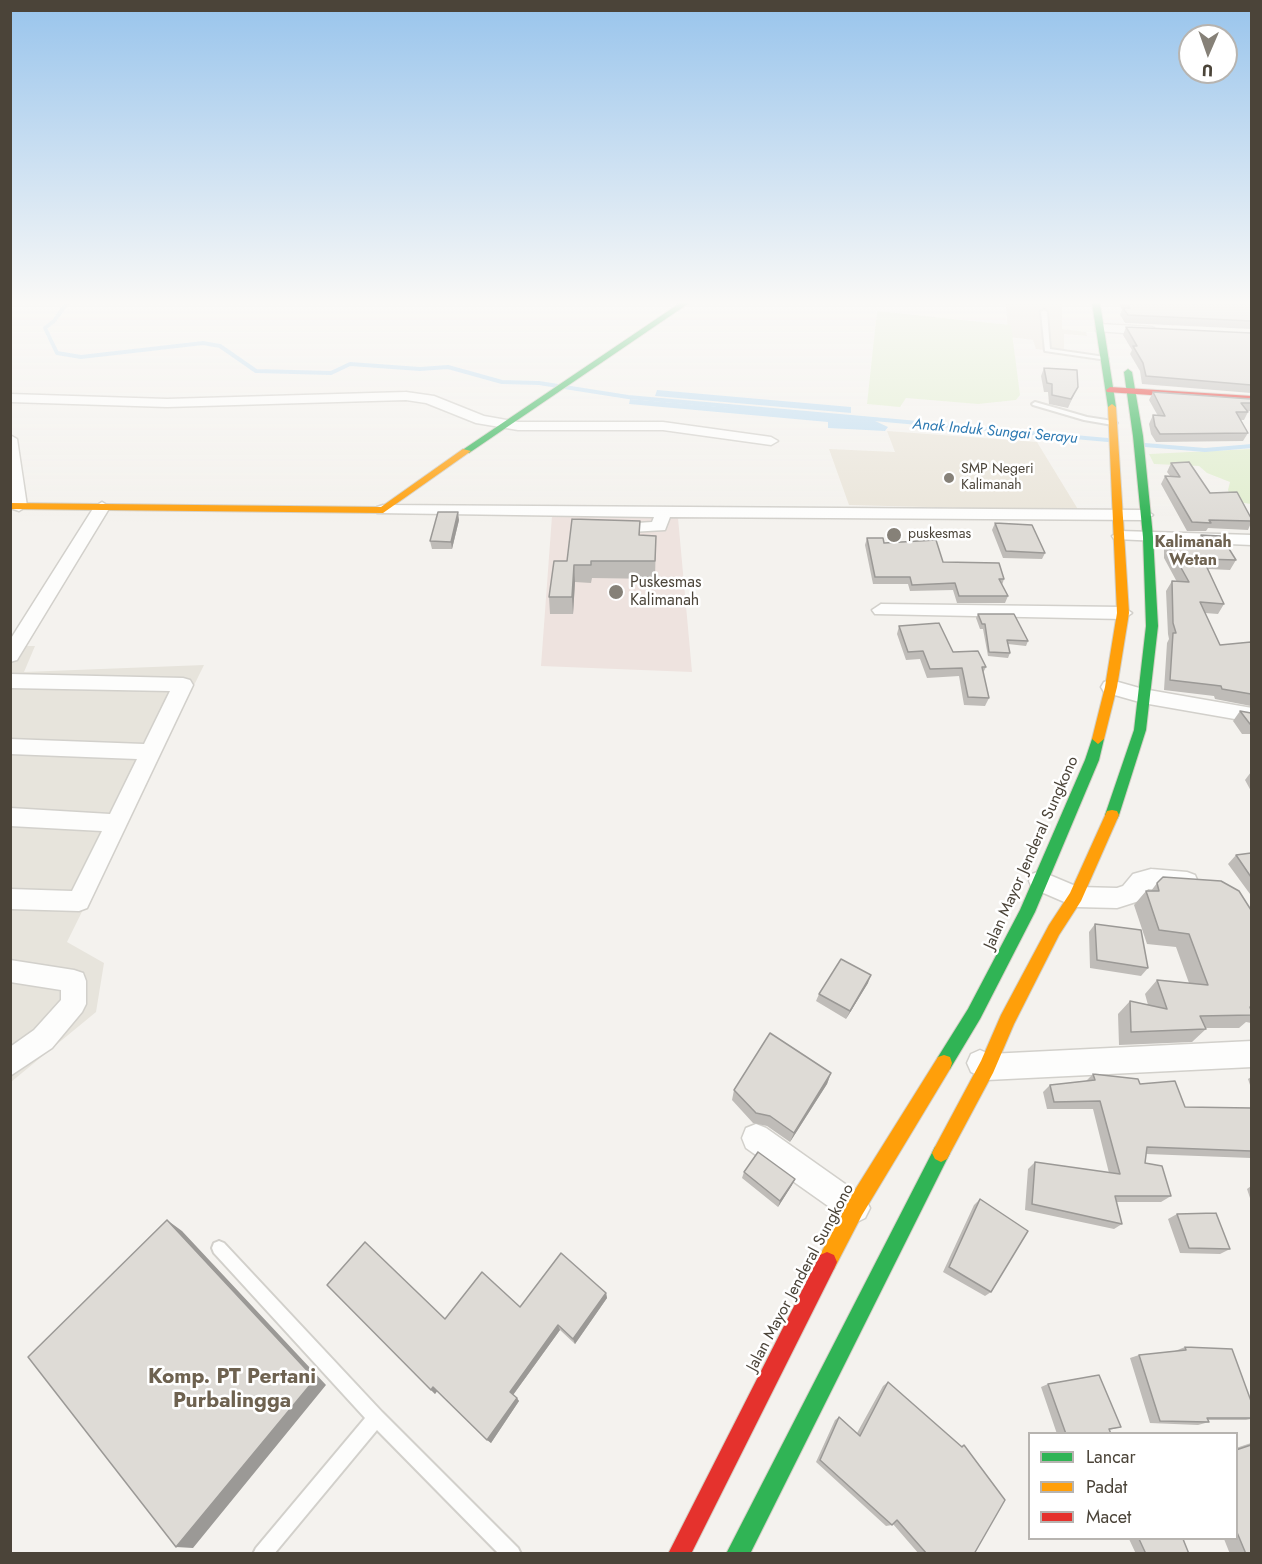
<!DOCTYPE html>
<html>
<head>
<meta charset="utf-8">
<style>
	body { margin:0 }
	#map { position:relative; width:1262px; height:1564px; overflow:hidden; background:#f4f2ee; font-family:Jost,sans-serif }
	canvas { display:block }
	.frame { position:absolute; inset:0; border:12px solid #4b4439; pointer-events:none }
	.legend { position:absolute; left:1028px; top:1432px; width:210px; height:108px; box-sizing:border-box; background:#fff; border:2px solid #b7b4b0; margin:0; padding:8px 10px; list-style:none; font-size:18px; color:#4b4439 }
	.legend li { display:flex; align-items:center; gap:12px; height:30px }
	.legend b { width:30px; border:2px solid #b7b4b0 }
	.north { position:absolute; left:1178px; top:24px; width:60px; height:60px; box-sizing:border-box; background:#fff; border:2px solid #b7b4b0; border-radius:50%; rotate:182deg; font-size:16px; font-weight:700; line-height:24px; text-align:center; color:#4b4439 }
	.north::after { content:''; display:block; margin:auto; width:21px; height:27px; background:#868178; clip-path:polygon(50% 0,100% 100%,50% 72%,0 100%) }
</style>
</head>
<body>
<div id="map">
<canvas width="1262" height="1564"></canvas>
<div class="frame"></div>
<ul class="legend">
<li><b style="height:8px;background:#30b455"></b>Lancar</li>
<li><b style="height:8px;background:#ff9f0a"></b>Padat</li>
<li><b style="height:8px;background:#e5322d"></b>Macet</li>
</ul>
<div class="north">U</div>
</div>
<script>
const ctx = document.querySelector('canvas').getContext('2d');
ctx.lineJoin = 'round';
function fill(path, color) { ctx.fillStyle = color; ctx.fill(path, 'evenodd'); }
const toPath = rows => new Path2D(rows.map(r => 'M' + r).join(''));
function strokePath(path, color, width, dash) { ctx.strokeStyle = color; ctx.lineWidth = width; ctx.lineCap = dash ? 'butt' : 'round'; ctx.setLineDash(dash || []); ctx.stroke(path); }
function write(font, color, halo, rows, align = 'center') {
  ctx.font = font + ' Jost,sans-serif'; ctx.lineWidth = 5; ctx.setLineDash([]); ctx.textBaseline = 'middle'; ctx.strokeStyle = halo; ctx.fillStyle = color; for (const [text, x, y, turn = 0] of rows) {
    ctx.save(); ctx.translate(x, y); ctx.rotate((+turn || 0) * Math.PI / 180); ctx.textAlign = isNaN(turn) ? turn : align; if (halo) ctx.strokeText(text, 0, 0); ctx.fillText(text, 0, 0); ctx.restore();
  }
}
fill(toPath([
	[11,646,35,646,24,672,204,665,67,942,104,963,96,1012,11,1082]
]), '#e7e4dc');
fill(toPath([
	[1006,303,1062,303,1062,329,1086,332,1087,336,1064,334,1064,353,1036,349,1033,340,1008,337],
	[887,431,1037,442,1079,511,849,505,829,449,895,452]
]), '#eae5da');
fill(toPath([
	[552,516,678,518,692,672,541,666]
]), '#eee3df');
fill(toPath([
	[877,311,1011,325,1020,395,1016,400,978,404,906,398,900,407,867,404],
	[1251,449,1251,504,1232,501,1228,490,1230,482,1207,473,1199,466,1154,464,1149,454]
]), '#e1eecf');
fill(toPath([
	[657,390,851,407,851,413,655,396],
	[630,399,873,420,888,427,885,431,828,428,828,422,629,404]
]), '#c0ddf1');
strokePath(toPath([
	[67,303,54,321,45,328,57,353,81,357,203,343,220,346,256,371,331,373,350,364,420,369,448,367,502,382,539,383,628,397,1108,440],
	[1145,445,1205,450,1252,446]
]), '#c0ddf1', 4);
const lane = toPath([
	[1044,310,1047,312,1050,349,1105,357,1108,359,1107,360,1045,351,1041,312,1044,310],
	[1035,402,1087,417,1113,421,1117,423,1113,425,1084,420,1033,405,1032,404,1035,402],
	[219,1241,224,1243,382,1412,518,1548,521,1554,499,1554,377,1430,274,1554,253,1554,256,1548,365,1418,214,1253,212,1248,214,1243,219,1241]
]);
const street = toPath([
	[1100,324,1152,327,1158,331,1152,335,1096,331,1096,325,1100,324],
	[406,392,434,396,484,416,518,422,663,422,771,437,778,441,771,445,663,430,518,430,476,423,426,403,406,400,167,407,10,402,10,394,167,399,406,392],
	[10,435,17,439,27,506,19,511,13,509,10,501,10,435],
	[102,502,110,507,17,660,10,662,10,640,94,507,102,502],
	[383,505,1145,510,1153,515,1145,520,670,517,665,530,613,533,607,531,605,528,607,525,652,522,654,517,377,513,375,510,377,507,383,505],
	[1120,531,1252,535,1252,545,1114,539,1112,536,1120,531],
	[881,604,1123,607,1132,613,1123,619,875,614,872,610,881,604],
	[10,674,183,678,190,680,193,685,87,908,79,911,10,909,10,889,72,891,102,831,10,826,10,808,110,814,137,759,10,754,10,739,144,744,170,691,10,688,10,674],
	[1111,680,1143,689,1252,708,1252,722,1143,703,1104,692,1101,687,1104,682,1111,680],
	[1151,869,1187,872,1195,875,1198,882,1195,889,1187,892,1148,889,1139,901,1117,908,1076,907,1032,888,1029,881,1032,874,1040,871,1078,887,1117,888,1123,886,1133,874,1151,869],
	[10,960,74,970,83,973,86,981,86,1004,82,1012,52,1048,10,1076,10,1047,34,1030,61,1000,61,990,10,982,10,960],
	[1252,1041,1252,1067,987,1080,971,1072,967,1063,971,1054,980,1050,989,1054,1252,1041],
	[756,1124,766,1128,865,1198,870,1208,865,1218,855,1223,845,1218,746,1148,742,1138,746,1128,756,1124]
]);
const fast = toPath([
	[680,303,689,303,469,453,461,451,680,303],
	[1092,303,1100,303,1116,407,1112,410,1108,407,1092,303],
	[1128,369,1132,372,1143,436,1153,537,1158,626,1146,730,1119,815,1117,819,1112,820,1107,819,1105,815,1134,730,1146,626,1143,537,1133,436,1124,372,1128,369],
	[1098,734,1104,739,1099,760,1035,912,980,1019,950,1069,944,1071,938,1069,936,1063,938,1057,968,1009,1020,910,1085,760,1092,739,1098,734],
	[941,1144,947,1147,950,1153,947,1159,750,1554,726,1554,935,1147,941,1144]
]);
const slow = toPath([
	[1112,404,1116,407,1129,613,1117,687,1104,739,1098,744,1092,739,1105,687,1117,613,1108,407,1112,404],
	[463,449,471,451,383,513,10,509,10,503,381,507,463,449],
	[1112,810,1117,811,1119,815,1081,901,1059,935,1014,1024,993,1073,947,1159,941,1162,935,1159,932,1153,935,1147,981,1061,1001,1015,1049,925,1070,893,1107,811,1112,810],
	[944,1055,950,1057,952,1063,950,1069,862,1215,834,1269,827,1272,820,1269,817,1262,820,1255,848,1201,938,1057,944,1055]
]);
const jam = toPath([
	[1110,387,1252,396,1252,402,1107,392,1106,390,1110,387],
	[827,1252,834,1255,837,1262,834,1269,691,1554,668,1554,820,1255,827,1252]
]);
strokePath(lane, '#d2d0cb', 4);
strokePath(street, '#d2d0cb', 3);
strokePath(fast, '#d3cfc5', 2);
strokePath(slow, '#d3cfc5', 2);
strokePath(jam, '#d3cfc5', 2);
fill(lane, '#fdfdfc');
fill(street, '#fdfdfc');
fill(fast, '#30b455');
fill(slow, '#ff9f0a');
fill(jam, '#e5322d');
fill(toPath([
	[1118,303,1251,303,1251,329,1125,323,1120,315,1122,309],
	[1126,327,1251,333,1251,393,1142,384,1140,371,1130,354,1132,350,1123,335],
	[1044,368,1074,395,1068,408,1049,404,1048,392,1044,392,1041,376],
	[1153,392,1251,399,1251,411,1248,411,1248,412,1244,420,1241,420,1248,433,1243,441,1156,442,1151,434,1149,424,1153,415,1158,416,1149,400],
	[1171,463,1210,493,1251,521,1251,523,1248,530,1208,528,1206,531,1187,531,1161,484,1165,476,1170,476,1167,472],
	[459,520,452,549,432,549,430,541],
	[640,521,640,535,656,536,655,579,592,578,591,583,575,582,573,614,550,614,549,597,567,561],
	[995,523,1045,553,1042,559,1003,558,992,530],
	[1201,535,1236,560,1230,570,1208,569,1224,604,1218,614,1205,613,1220,645,1251,642,1251,706,1215,699,1214,696,1164,690,1167,643,1169,639,1168,634,1166,591,1172,581,1177,582,1164,558,1164,548,1169,538,1198,539],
	[867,538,884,543,943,562,1004,579,1002,585,1008,596,1005,603,957,603,953,590,910,591,908,584,873,584,865,545],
	[978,614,1028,641,1026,646,1008,644,1010,653,1008,658,988,656,983,629,980,629,976,618],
	[899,626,986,667,983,673,989,698,985,706,964,705,959,676,927,678,920,659,906,660,897,634],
	[1240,711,1251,713,1251,734,1242,734,1233,721],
	[1251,772,1251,791,1245,780],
	[1251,853,1251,894,1250,894,1228,864,1236,855],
	[1157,883,1251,910,1251,1023,1246,1022,1239,1028,1206,1028,1206,1029,1192,1042,1119,1045,1118,1014,1130,1001,1148,1005,1145,994,1157,980,1189,983,1176,947,1147,944,1134,905,1146,891,1151,891],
	[1095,924,1148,968,1141,976,1090,968,1089,932],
	[868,983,846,1019,816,1001,819,994],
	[831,1073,827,1084,790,1142,767,1126,753,1123,732,1100,734,1090],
	[1093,1074,1140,1084,1185,1107,1251,1108,1251,1158,1146,1154,1145,1163,1171,1196,1161,1202,1116,1202,1122,1224,1114,1229,1025,1210,1028,1169,1035,1162,1109,1173,1093,1109,1047,1109,1043,1092,1050,1085,1086,1081],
	[1251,1077,1251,1088,1248,1079],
	[744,1172,792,1185,778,1207,742,1178],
	[1251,1186,1251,1201,1247,1189],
	[980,1199,991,1292,985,1296,943,1272,974,1205],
	[1177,1214,1230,1249,1220,1254,1180,1253,1168,1219],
	[606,1293,607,1298,575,1344,560,1330,513,1395,519,1401,491,1443,437,1391,435,1394,431,1390,520,1307],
	[1185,1347,1251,1401,1251,1419,1246,1420,1208,1420,1209,1422,1198,1425,1150,1423,1130,1358,1139,1355,1175,1351],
	[888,1382,961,1446,964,1445,974,1554,919,1554,893,1524,892,1525,886,1526,816,1462,835,1420,839,1417,857,1433,883,1386],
	[1048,1384,1121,1427,1109,1430,1111,1434,1057,1434,1041,1387],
	[1251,1443,1251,1554,1230,1554,1224,1539,1236,1539,1236,1448],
	[1129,1539,1183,1539,1189,1554,1136,1554]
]), '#bfbcb8');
fill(toPath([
	[458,512,459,520,452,549,451,542],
	[574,565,575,582,573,614,572,597],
	[871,975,868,983,846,1019,850,1011],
	[831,1073,827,1084,790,1142,794,1133],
	[795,1179,792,1185,778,1207,780,1201],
	[167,1220,182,1231,326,1385,193,1548,176,1547],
	[606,1293,607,1298,575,1344,573,1339],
	[558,1325,560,1330,513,1395,510,1392],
	[433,1387,438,1390,435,1394,431,1390],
	[517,1398,519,1401,491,1443,487,1440]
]), '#9b9996');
const building = toPath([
	[1127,303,1251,303,1251,321,1128,315,1123,308,1130,308,1127,303],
	[1126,327,1251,333,1251,385,1146,376,1143,363,1133,346,1137,346,1126,327],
	[1044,368,1077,370,1078,387,1071,399,1052,395,1052,384,1047,383,1044,368],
	[1153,392,1251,399,1251,403,1241,403,1248,412,1236,412,1248,433,1160,434,1155,426,1153,415,1165,416,1153,392],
	[1189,462,1210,493,1237,492,1251,518,1251,521,1209,520,1211,523,1192,522,1165,476,1180,477,1171,463,1189,462],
	[438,512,458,512,451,542,430,541,438,512],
	[572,519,640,521,639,535,656,536,655,561,591,561,591,565,574,565,572,597,549,597,554,561,567,561,572,519],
	[995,523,1032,525,1045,553,1006,551,995,523],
	[1201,535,1221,536,1236,560,1203,559,1224,604,1200,602,1220,645,1251,642,1251,694,1222,689,1221,686,1170,680,1173,633,1176,633,1173,623,1172,581,1189,582,1170,548,1169,538,1204,539,1201,535],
	[867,538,883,538,884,543,936,540,943,562,999,563,1004,579,999,579,1008,596,959,596,955,583,912,585,910,577,875,577,867,538],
	[978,614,1014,614,1028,641,1007,640,1010,653,989,652,985,624,982,624,978,614],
	[939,623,953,652,978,651,986,667,982,667,989,698,968,697,962,668,930,669,923,651,908,652,899,626,939,623],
	[1240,711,1251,713,1251,724,1250,724,1240,711],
	[1251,853,1251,877,1236,855,1251,853],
	[1163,877,1221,881,1239,891,1251,910,1251,1008,1250,1007,1251,1010,1251,1015,1200,1016,1206,1029,1131,1032,1130,1001,1167,1009,1157,980,1208,985,1189,934,1159,930,1146,891,1159,891,1157,883,1163,877],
	[1095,924,1141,930,1148,968,1097,960,1095,924],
	[841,959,871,975,850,1011,819,994,841,959],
	[770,1033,831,1073,794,1133,770,1116,756,1113,734,1090,770,1033],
	[1093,1074,1138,1079,1140,1084,1175,1081,1185,1107,1251,1108,1251,1151,1147,1147,1145,1163,1162,1166,1171,1196,1115,1196,1122,1224,1032,1204,1035,1162,1120,1174,1100,1101,1054,1102,1050,1085,1095,1080,1093,1074],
	[758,1152,795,1179,780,1201,744,1172,758,1152],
	[980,1199,1028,1231,991,1292,949,1267,980,1199],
	[1216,1213,1230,1249,1189,1248,1177,1214,1216,1213],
	[167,1220,315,1379,176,1547,28,1357,167,1220],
	[365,1242,445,1319,482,1272,520,1307,561,1253,606,1293,573,1339,558,1325,510,1392,517,1398,487,1440,433,1387,431,1390,327,1285,365,1242],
	[1185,1347,1232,1349,1251,1401,1251,1418,1207,1418,1209,1422,1160,1421,1139,1355,1186,1350,1185,1347],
	[1099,1375,1121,1427,1109,1429,1111,1434,1066,1434,1048,1384,1099,1375],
	[888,1382,962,1447,964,1445,1005,1500,974,1554,927,1554,897,1520,892,1525,820,1460,839,1417,860,1436,888,1382],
	[1251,1445,1251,1554,1246,1554,1236,1530,1236,1450,1251,1445],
	[1139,1539,1183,1539,1189,1554,1146,1554,1139,1539]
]);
fill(building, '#dedbd6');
strokePath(building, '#9b9996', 1.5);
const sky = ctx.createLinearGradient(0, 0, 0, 522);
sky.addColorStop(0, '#98c4ec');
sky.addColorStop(0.58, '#faf9f7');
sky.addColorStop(1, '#faf9f700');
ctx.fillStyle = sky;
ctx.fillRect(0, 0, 1262, 522);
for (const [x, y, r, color] of [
	[949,478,6,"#868178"],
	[894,535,8,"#868178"],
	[616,592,8,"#868178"]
]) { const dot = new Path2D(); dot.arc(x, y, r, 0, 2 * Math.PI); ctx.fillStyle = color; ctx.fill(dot); strokePath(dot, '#fff', 2); }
write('14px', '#4b4439', '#fff', [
	["SMP Negeri",961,470],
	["Kalimanah",961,486],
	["puskesmas",908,535]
], 'left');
write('italic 15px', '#2e7ab2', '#fff', [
	["Anak Induk Sungai Serayu",995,432,5]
]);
write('bold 16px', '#6e6250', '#fff', [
	["Kalimanah",1193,543],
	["Wetan",1193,561]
]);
write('16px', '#4b4439', '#fff', [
	["Puskesmas",630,583],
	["Kalimanah",630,601]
], 'left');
write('16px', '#4b4439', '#fff', [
	["Jalan Mayor Jenderal Sungkono",1032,853,-66],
	["Jalan Mayor Jenderal Sungkono",801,1278,-62]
]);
write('bold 21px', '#6e6250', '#fff', [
	["Komp. PT Pertani",232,1378],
	["Purbalingga",232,1402]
]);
</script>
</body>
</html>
